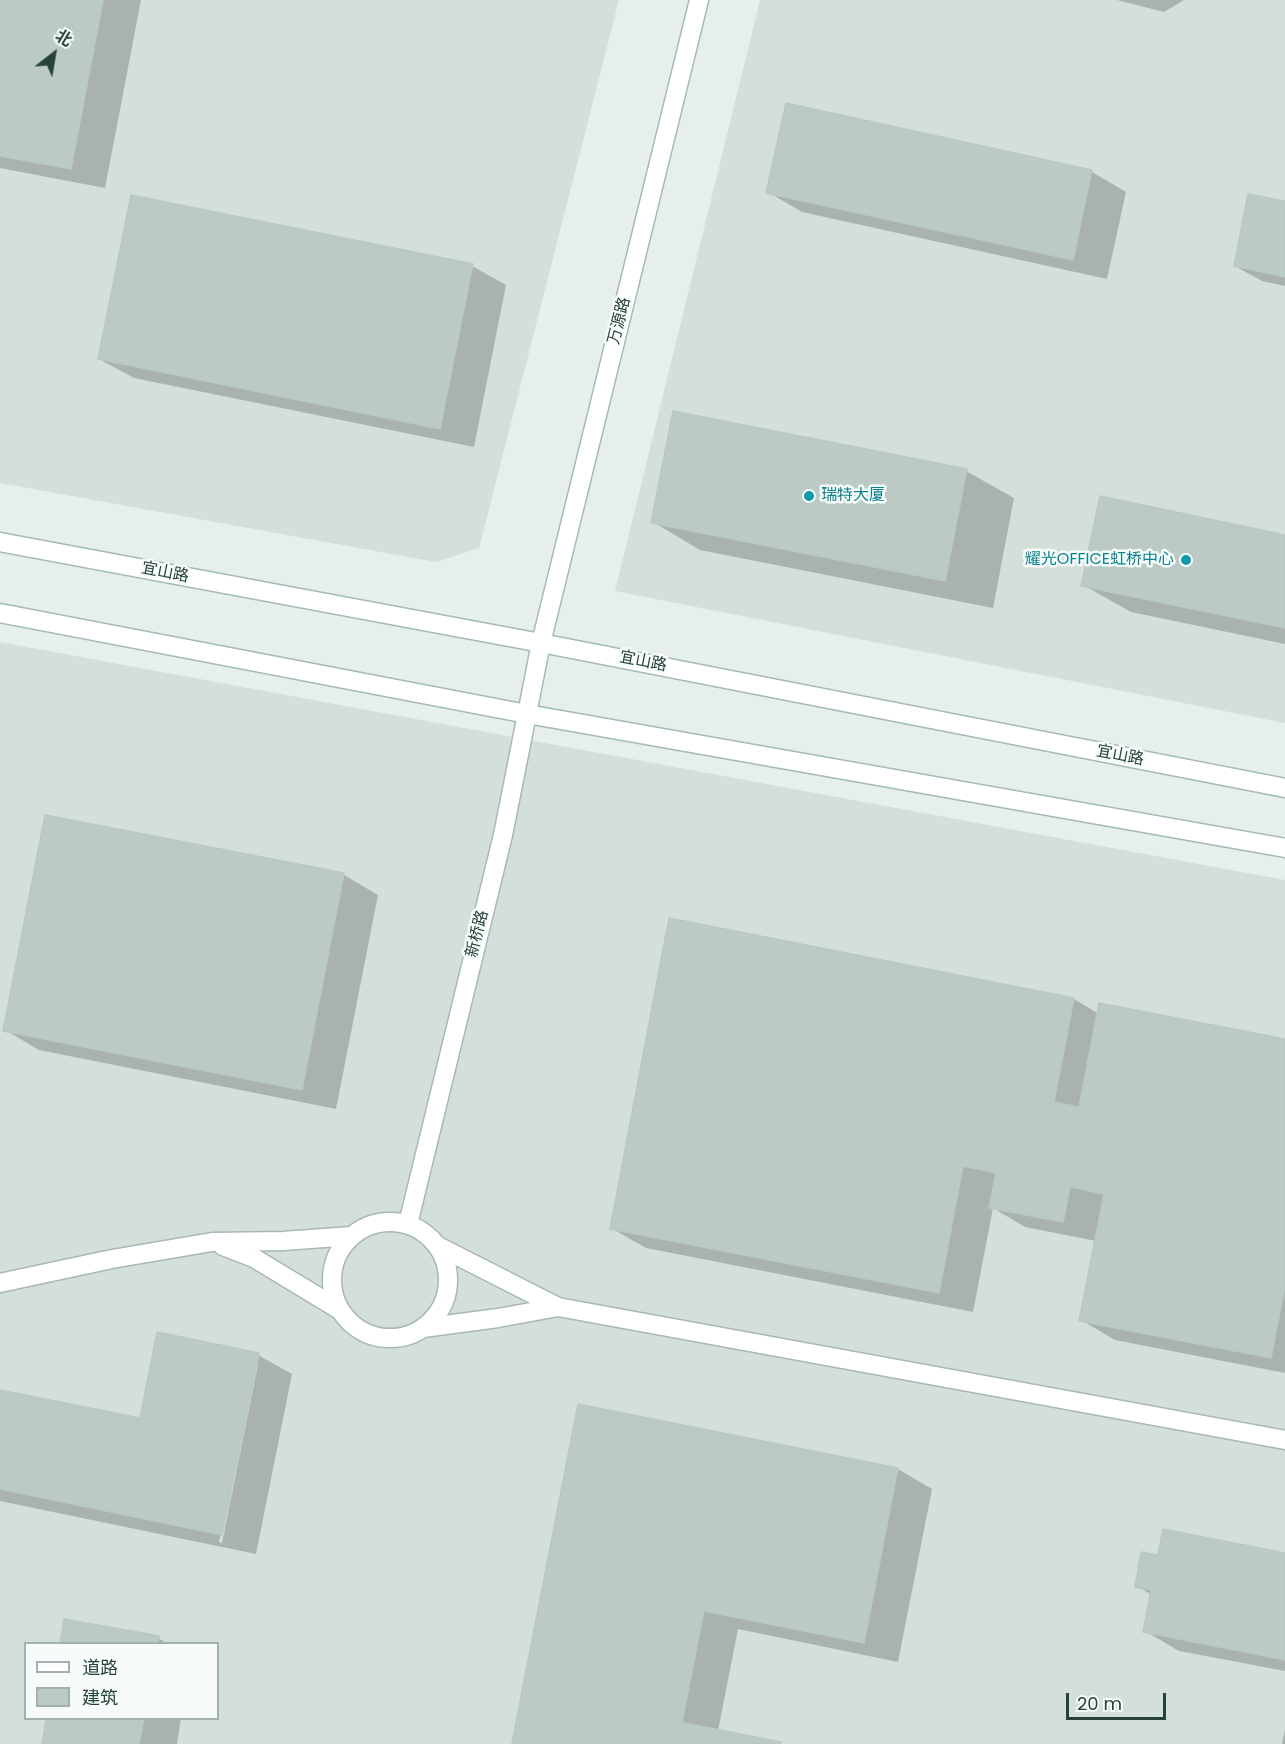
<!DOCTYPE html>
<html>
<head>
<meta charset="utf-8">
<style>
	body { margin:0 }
	#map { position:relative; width:1285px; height:1744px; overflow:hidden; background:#e6efeb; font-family:Poppins,"Noto Sans SC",sans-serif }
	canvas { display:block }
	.legend { position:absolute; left:24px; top:1642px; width:195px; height:78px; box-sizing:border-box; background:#f7fbf9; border:2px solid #a3b1ad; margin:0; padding:8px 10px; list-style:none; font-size:18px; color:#24423a }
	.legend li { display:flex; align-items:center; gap:12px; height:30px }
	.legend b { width:30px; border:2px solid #a3b1ad }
	.north { position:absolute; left:24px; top:24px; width:60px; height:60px; -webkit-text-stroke:4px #f7fbf9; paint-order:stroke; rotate:31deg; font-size:16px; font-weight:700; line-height:24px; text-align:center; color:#24423a }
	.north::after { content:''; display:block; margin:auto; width:21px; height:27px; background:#24423a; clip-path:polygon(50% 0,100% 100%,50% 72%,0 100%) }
	.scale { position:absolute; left:1066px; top:1693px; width:100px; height:27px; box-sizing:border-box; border:3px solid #24423a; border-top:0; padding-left:8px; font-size:18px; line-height:21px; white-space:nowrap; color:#24423a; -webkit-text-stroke:4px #f7fbf9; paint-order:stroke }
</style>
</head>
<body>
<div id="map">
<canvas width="1285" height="1744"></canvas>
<ul class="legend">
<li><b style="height:8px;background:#fff"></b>道路</li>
<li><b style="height:16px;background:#bbcac4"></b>建筑</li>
</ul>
<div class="north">北</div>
<div class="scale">20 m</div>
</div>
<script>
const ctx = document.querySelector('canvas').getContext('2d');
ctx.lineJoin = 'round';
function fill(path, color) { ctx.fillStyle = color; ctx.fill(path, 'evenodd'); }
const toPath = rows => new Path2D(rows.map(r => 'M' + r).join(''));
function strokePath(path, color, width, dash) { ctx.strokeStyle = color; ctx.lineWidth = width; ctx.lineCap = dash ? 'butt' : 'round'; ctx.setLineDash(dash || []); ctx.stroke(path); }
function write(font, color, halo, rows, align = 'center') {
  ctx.font = font + ' Poppins,"Noto Sans SC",sans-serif'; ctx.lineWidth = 5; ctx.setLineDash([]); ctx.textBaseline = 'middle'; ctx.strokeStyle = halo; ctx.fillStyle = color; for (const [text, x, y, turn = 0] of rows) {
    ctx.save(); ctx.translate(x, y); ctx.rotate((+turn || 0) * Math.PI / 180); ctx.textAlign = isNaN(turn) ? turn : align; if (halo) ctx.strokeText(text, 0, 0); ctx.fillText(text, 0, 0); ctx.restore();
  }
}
fill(toPath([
	[0,0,619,0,479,548,436,562,0,483],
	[760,0,1285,0,1285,723,615,591],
	[0,642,1285,880,1285,1744,0,1744],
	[26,1644,218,1644,218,1718,26,1718]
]), '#d4dfda');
fill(toPath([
	[0,0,141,0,105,188,0,168],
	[1117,0,1184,0,1164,12],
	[787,105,1092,172,1126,192,1107,279,802,212,768,192],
	[1285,203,1285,286,1262,281,1235,266],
	[472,266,506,285,474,447,134,378,99,359],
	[966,471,1014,498,993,608,700,550,653,522],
	[1285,536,1285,644,1131,612,1083,585],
	[344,875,378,895,336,1109,39,1050,5,1030],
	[1074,999,1099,1014,1285,1041,1285,1373,1115,1340,1081,1320,1096,1241,1025,1227,993,1208,973,1312,646,1248,611,1228],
	[258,1355,292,1374,256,1554,0,1501,0,1391,141,1420],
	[255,1364,258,1364,222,1543,219,1542],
	[579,1406,898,1469,932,1489,898,1662,738,1629,718,1731,781,1744,513,1744],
	[1285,1554,1285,1671,1179,1651,1145,1631,1152,1595,1137,1586,1159,1557],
	[158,1638,168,1644,61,1644],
	[48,1718,181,1718,177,1744,43,1744],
	[1285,1729,1285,1744,1282,1744]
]), '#0003');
const building = toPath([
	[0,0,103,0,71,169,0,156,0,0],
	[786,103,1092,170,1073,260,766,193,786,103],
	[1248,194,1285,201,1285,277,1234,266,1248,194],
	[131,195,473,264,440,429,98,359,131,195],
	[673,411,967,469,945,581,651,523,673,411],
	[1100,496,1285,535,1285,628,1081,586,1100,496],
	[45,815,344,873,302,1090,3,1031,45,815],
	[669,918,1074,998,1054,1102,1079,1107,1099,1003,1285,1039,1285,1286,1271,1358,1079,1321,1104,1194,1070,1187,1063,1222,989,1208,996,1173,963,1166,939,1293,610,1229,669,918],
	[157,1332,259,1353,222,1535,0,1489,0,1390,140,1418,157,1332],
	[578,1404,898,1468,864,1643,544,1579,578,1404],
	[1163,1529,1285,1553,1285,1660,1143,1632,1151,1590,1135,1587,1141,1552,1158,1555,1163,1529],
	[544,1579,704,1611,682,1722,522,1691,544,1579],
	[64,1619,159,1636,158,1644,60,1644,64,1619],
	[522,1691,781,1742,781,1744,512,1744,522,1691],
	[46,1718,144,1718,139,1744,42,1744,46,1718]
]);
fill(building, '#bbcac4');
strokePath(building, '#b8c9c2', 1.5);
const street = toPath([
	'332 1280a58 58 0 1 1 116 0a58 58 0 1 1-116 0Z',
	[408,1224,503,835,527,714],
	[223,1246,254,1258,340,1310],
	[0,1283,112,1259,212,1242,283,1241,351,1236],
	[558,1307,1285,1440],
	[423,1328,498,1318,558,1307,438,1246]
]);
const secondary = toPath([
	[0,542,541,643,1285,788],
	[0,613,527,714,1285,848],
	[527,714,541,643,699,0]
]);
strokePath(street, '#a8b8b2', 21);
strokePath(secondary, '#a4bbb3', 21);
strokePath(street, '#fff', 18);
strokePath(secondary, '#fff', 18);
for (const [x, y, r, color] of [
	[809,496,6,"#0f9aa8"],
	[1186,560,6,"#0f9aa8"]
]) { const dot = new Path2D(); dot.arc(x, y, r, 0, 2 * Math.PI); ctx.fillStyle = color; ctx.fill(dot); strokePath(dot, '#f7fbf9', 2); }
write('16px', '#24423a', '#f7fbf9', [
	["万源路",620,321,-76],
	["宜山路",165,573,11],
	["宜山路",643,662,11],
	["宜山路",1120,756,11],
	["新桥路",478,934,-76]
]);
write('16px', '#0d838f', '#f7fbf9', [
	["瑞特大厦",821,496],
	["耀光OFFICE虹桥中心",1174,560,"right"]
], 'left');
</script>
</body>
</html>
